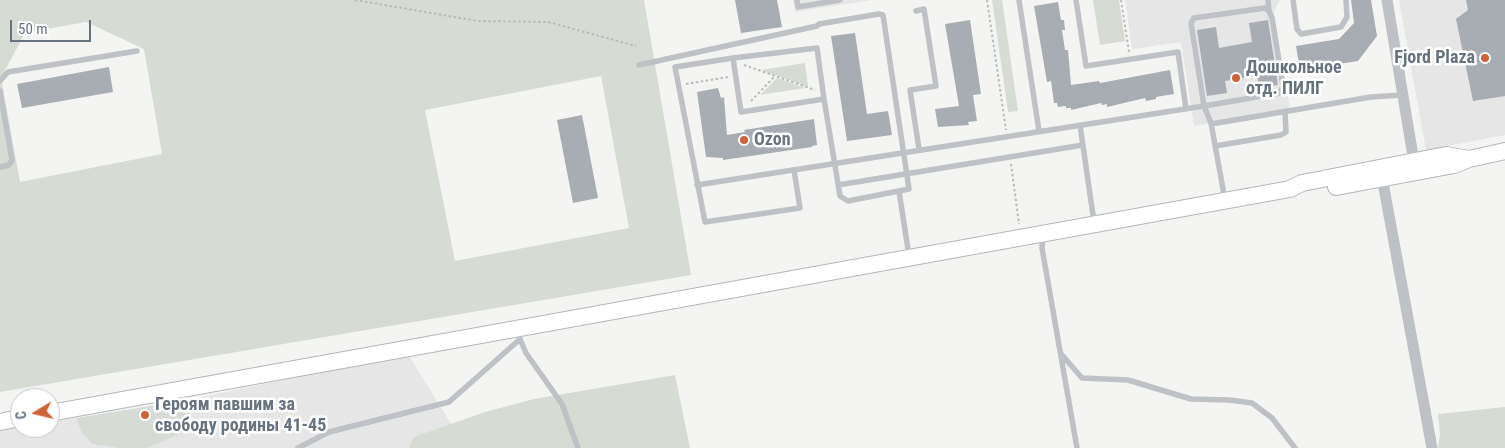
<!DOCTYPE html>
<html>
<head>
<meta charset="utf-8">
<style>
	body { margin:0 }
	#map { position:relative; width:1505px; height:448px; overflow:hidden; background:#f4f5f2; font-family:"Roboto Condensed",sans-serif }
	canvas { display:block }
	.north { position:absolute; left:10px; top:388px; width:50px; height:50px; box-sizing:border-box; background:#fff; border:1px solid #c2c7cc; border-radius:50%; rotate:261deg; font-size:14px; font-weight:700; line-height:20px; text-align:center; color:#67737f }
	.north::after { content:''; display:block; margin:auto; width:18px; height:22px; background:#cf6338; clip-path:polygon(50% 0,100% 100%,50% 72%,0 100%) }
	.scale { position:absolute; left:10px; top:20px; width:81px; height:22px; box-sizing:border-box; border:2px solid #67737f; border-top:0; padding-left:6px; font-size:15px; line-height:18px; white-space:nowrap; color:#67737f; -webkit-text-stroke:4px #fff; paint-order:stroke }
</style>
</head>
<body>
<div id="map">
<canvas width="1505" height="448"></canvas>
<div class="north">С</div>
<div class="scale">50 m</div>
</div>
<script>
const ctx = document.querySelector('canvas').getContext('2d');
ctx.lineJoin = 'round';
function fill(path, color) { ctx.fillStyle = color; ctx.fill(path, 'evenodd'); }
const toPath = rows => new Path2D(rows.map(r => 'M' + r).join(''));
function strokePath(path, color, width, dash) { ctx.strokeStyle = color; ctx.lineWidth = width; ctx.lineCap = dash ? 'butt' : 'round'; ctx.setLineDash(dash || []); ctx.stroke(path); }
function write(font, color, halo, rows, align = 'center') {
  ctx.font = font + ' "Roboto Condensed",sans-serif'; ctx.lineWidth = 5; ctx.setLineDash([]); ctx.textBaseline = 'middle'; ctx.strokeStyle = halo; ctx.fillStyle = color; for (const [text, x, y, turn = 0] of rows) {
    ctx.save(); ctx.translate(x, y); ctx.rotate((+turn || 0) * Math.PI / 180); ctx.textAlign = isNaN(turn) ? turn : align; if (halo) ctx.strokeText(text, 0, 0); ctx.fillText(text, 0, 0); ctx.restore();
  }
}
fill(toPath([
	[793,0,871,0,795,12],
	[1125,0,1280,0,1274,12,1290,110,1194,126,1181,42,1132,49],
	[1399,0,1505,0,1505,135,1426,150],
	[408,354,451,424,472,448,148,448,179,433,187,413,187,400],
	[76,418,82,433,92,444,118,448,0,448,0,431,20,427,50,428,50,422]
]), '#e5e6e5');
fill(toPath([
	[0,0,644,0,691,275,0,392],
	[86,22,144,49,162,154,20,182,1,78,25,33],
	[601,76,629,228,455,261,425,110],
	[992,0,1002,0,1018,111,1008,112],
	[1093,0,1119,0,1125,41,1100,45],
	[805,63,808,87,761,70],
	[777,78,805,88,760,95],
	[675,375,690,448,409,448,414,437,485,412,534,399],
	[187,400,187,413,179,434,148,448,118,448,92,444,82,433,76,418],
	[1505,407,1505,448,1438,448,1440,435,1438,414]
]), '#d6dbd3');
fill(toPath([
	[735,0,777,0,782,27,741,33],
	[1351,0,1371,0,1377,36,1358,61,1300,70,1296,46,1339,39,1354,23],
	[1466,0,1505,0,1505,96,1473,101,1456,19,1468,10],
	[1058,2,1061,20,1064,20,1065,30,1062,30,1065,50,1068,50,1071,85,1099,81,1100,83,1170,70,1174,94,1156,97,1156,99,1146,101,1145,98,1107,107,1107,104,1102,105,1101,103,1071,110,1071,108,1066,108,1066,106,1058,107,1057,103,1054,103,1051,81,1047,82,1034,6],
	[970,20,981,94,973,95,977,121,968,122,969,125,938,127,935,109,959,106,945,24],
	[1268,20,1278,85,1259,88,1257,76,1225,81,1227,93,1207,96,1197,30,1216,27,1219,48,1252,42,1249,23],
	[855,33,867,114,888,111,892,135,847,141,831,36],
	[109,67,113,92,22,108,17,84],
	[718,88,721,98,724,97,727,135,745,132,744,130,814,119,817,145,812,146,812,147,723,160,723,158,706,157,697,92],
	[582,115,598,198,573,203,557,120]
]), '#a7adb3');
const secondary = toPath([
	[1336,187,1454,165,1469,159,1505,151],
	[50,413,1290,189,1302,183,1446,155,1469,159],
	[0,422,20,418]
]);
strokePath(secondary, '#b3b7bb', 18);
strokePath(toPath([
	[355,0,478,21,548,22,636,46],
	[987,0,1006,130],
	[1121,0,1129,52],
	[744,65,815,90],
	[686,84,728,77],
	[751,101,775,76],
	[1011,164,1019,224]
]), '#b8babc', 2, [2.5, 2.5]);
strokePath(toPath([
	[797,0,798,7,840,0],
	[1019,0,1039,131],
	[1076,0,1086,66,1178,52,1186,109],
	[1268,0,1269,11],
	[1293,0,1297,29,1301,34,1341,27,1347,17,1346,0],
	[916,11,924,9,936,86,910,90,919,149],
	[733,58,817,48,824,99],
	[639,65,817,26,819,24,879,14,883,15,909,189,848,201,840,196,824,99,741,112,733,58,675,67,705,222,800,208,794,170],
	[0,81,8,72,137,51],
	[0,91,12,160,9,165,0,167],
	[1211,124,1371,97,1402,95],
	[1080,125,1094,222],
	[1215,146,1281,135,1286,132,1285,112],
	[697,185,1204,106,1280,93,1283,86,1272,18,1269,11,1265,8,1194,18,1191,23,1204,106,1211,123,1225,200],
	[838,185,1083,145],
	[899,191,909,256],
	[1043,235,1042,248,1077,448],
	[520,339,526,353,562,404,578,448],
	[1062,355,1082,378,1128,380,1191,399,1229,400,1252,403,1272,418,1295,448],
	[298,448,329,432,449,402,519,340]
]), '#bec1c5', 5.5);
strokePath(toPath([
	[1387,0,1414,162],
	[1381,172,1432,448]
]), '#bec1c5', 11);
strokePath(secondary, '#fff', 16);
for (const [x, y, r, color] of [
	[1485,58,5,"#cf6338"],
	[1236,78,5,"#cf6338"],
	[744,140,5,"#cf6338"],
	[145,415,5,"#cf6338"]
]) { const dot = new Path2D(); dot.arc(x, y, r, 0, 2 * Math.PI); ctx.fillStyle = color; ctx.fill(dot); strokePath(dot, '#fff', 2); }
write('bold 18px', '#67737f', '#fff', [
	["Fjord Plaza",1475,58,"right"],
	["Дошкольное",1246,68],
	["отд. ПИЛГ",1246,89],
	["Ozon",754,140],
	["Героям павшим за",155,405],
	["свободу родины 41-45",155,426]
], 'left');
</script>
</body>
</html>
